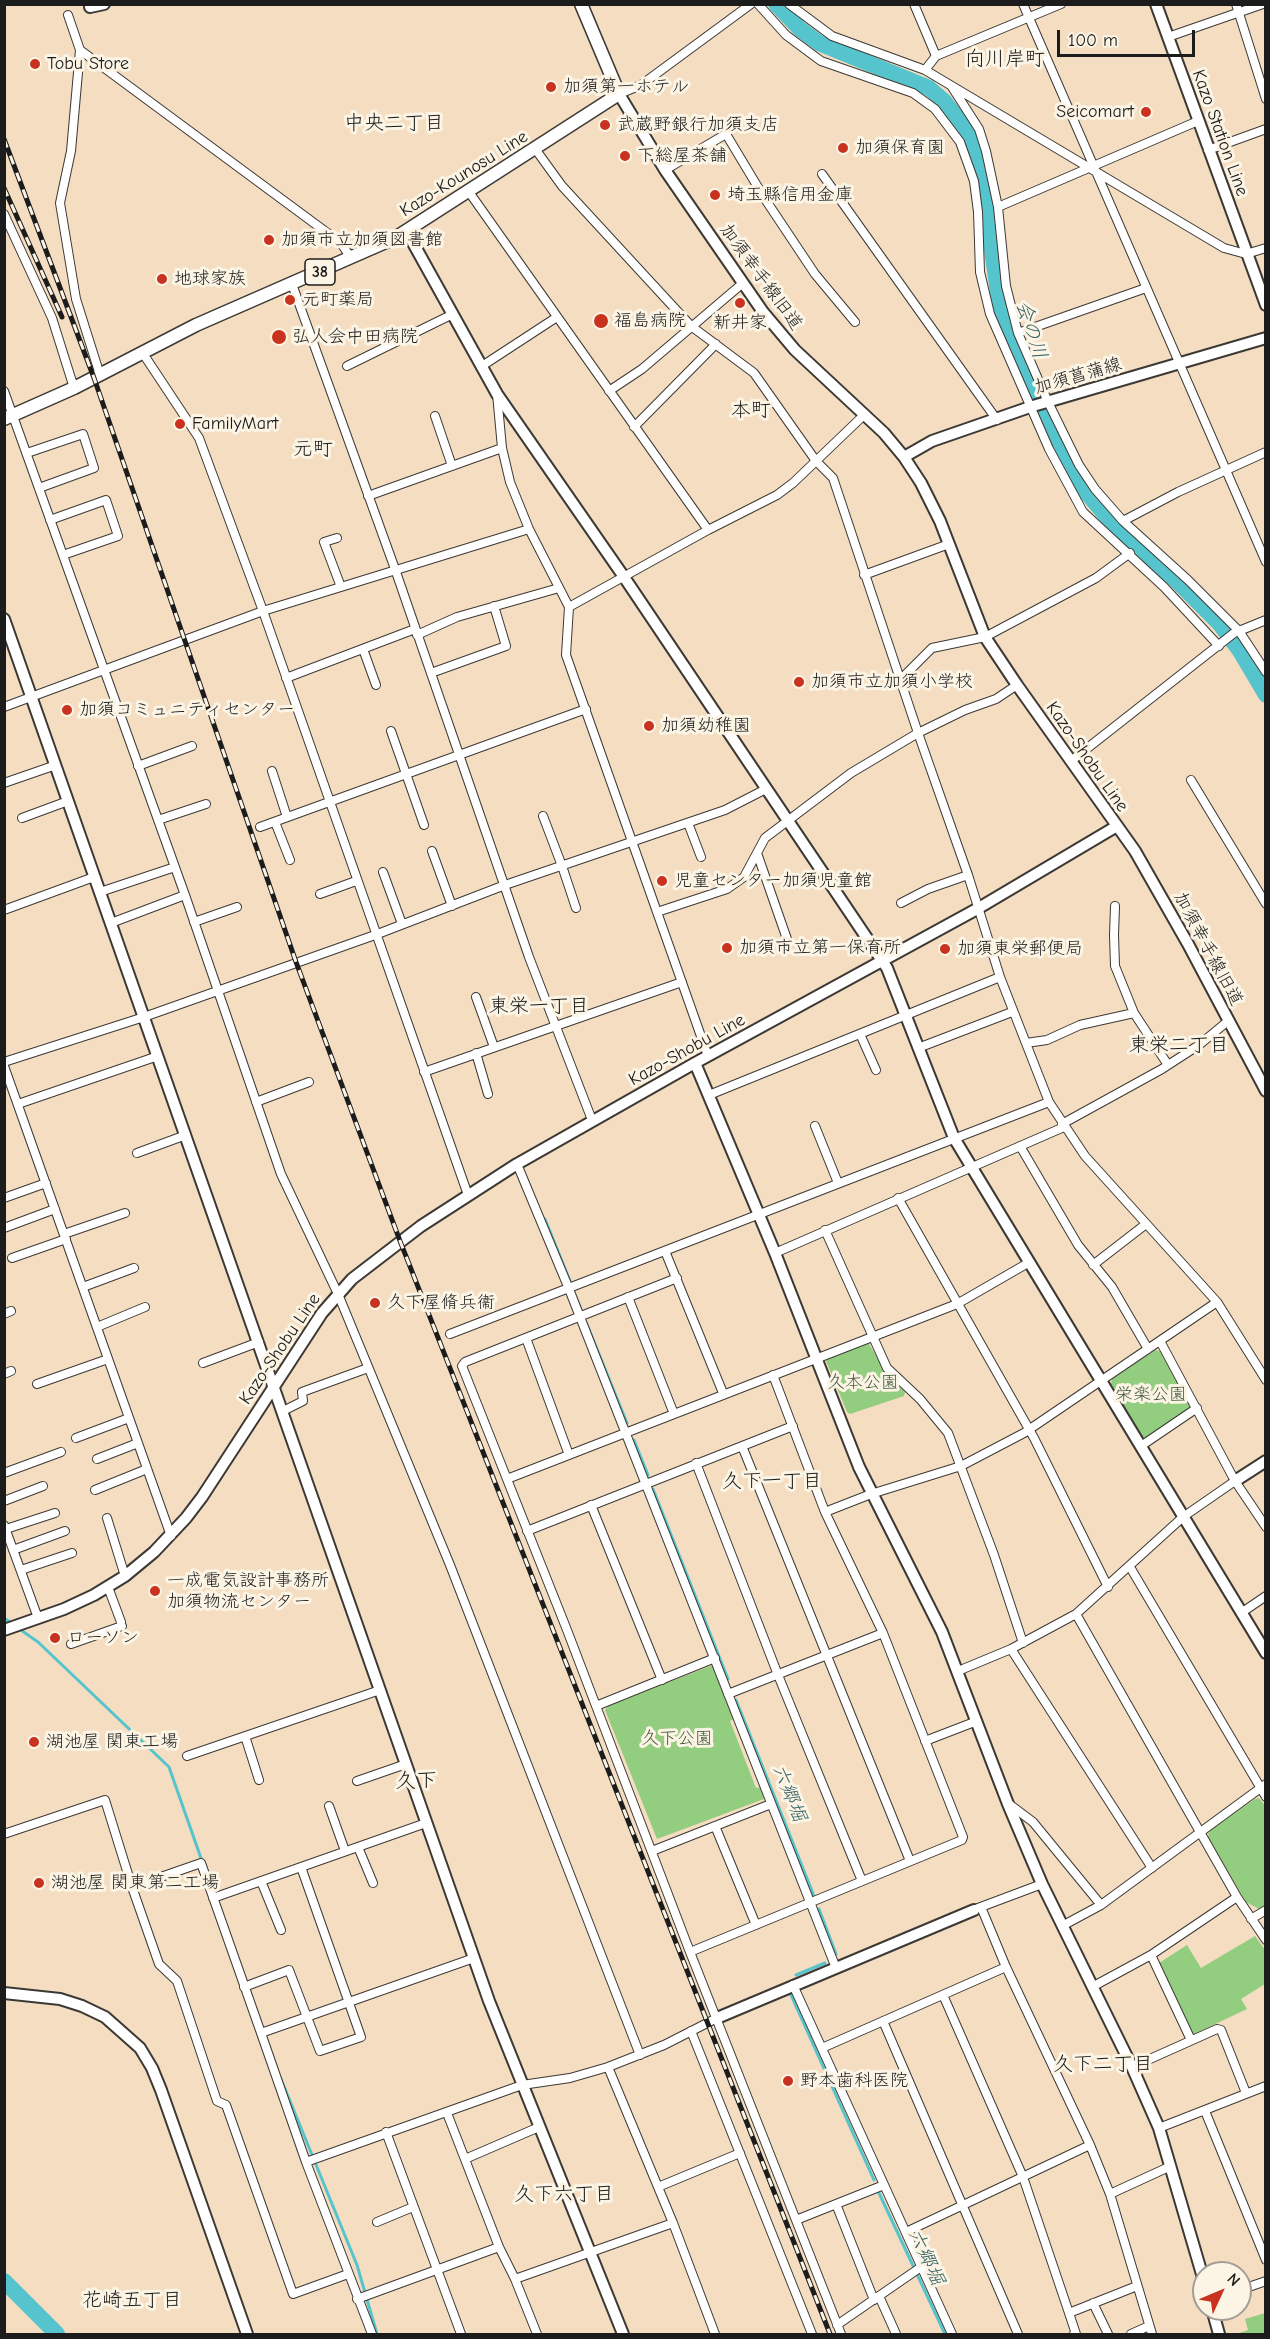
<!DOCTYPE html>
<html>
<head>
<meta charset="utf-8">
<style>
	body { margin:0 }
	#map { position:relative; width:1270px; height:2339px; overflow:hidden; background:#f4ddc1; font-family:"Comic Neue",sans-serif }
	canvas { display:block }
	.frame { position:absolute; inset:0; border:6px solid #1c1c1c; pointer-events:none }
	.north { position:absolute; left:1192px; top:2261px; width:60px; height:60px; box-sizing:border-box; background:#fcf5e5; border:2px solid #a29e95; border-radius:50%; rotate:46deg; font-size:16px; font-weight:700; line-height:24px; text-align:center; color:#1c1c1c }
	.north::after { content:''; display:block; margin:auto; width:21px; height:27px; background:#c8321e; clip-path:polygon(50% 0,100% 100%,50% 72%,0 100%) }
	.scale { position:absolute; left:1057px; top:30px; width:138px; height:27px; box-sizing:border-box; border:3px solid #1c1c1c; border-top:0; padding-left:8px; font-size:18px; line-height:21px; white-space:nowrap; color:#1c1c1c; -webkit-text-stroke:4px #fcf5e5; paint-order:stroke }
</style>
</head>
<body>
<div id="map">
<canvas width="1270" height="2339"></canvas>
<div class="frame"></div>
<div class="north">N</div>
<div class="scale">100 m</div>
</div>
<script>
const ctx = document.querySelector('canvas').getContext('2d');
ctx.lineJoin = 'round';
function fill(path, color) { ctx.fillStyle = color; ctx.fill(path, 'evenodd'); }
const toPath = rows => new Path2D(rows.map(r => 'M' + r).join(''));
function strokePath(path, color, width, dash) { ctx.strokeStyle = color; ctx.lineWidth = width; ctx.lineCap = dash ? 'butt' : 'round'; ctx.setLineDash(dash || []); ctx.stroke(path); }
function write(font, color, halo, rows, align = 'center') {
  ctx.font = font + ' "Comic Neue","Klee One",sans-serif'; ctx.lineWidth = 6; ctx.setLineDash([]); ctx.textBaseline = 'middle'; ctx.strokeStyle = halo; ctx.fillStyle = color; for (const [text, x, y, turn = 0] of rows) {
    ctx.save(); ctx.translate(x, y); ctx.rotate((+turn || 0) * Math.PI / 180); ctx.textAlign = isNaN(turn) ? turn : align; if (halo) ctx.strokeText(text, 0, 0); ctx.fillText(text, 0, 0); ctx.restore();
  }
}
fill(toPath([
	[868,1342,888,1376,905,1392,904,1396,850,1414,847,1412,826,1361,828,1358],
	[1155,1350,1160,1351,1190,1405,1189,1409,1148,1438,1143,1437,1111,1384,1112,1379],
	[713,1665,734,1719,730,1721,756,1788,760,1787,764,1799,657,1839,605,1710,608,1706],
	[1259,1798,1266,1807,1265,1906,1259,1909,1246,1902,1208,1837,1209,1831,1255,1799],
	[1255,1936,1265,1950,1265,1984,1241,1999,1247,2009,1192,2035,1159,1963,1187,1945,1201,1968],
	[1265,2313,1265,2334,1237,2334,1248,2330,1245,2319]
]), '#93cd80');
strokePath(toPath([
	[545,1219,570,1281],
	[575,1295,580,1307],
	[586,1322,627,1423],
	[634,1440,648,1475],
	[653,1489,728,1679],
	[4,1618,13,1624],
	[18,1628,38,1642,169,1767,202,1861],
	[736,1700,814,1896],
	[819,1909,836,1954],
	[796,1975,825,1963],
	[791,1995,874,2180],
	[281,2079,357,2265,377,2334],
	[879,2193,945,2334]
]), '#56c4cc', 3);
strokePath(toPath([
	[776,4,800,29,819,43,929,88,944,101,971,136,979,159,1000,306,1020,369,1076,480,1114,525,1180,584,1219,623,1240,651,1266,695],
	[4,2281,57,2334]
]), '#56c4cc', 16);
const street = toPath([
	[758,4,786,35,821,61,913,93,935,109,960,142,974,181,978,212,980,272,990,314,1049,449,1083,512,1164,587,1219,646],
	[789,4,832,36,925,70,1224,248,1246,254,1266,248],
	[914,4,936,56],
	[1023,4,1266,562],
	[1236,4,1266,99],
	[68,15,80,50,71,151,60,203,76,299,100,375],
	[1168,37,1263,4],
	[80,50,341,243,351,258],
	[925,70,936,56,1061,4],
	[952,87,979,129,986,151,998,207,1006,286,1018,333,1048,402,1079,465,1095,489,1123,521,1188,580,1239,631,1266,672],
	[619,94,641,85,751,4],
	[536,150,562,186,691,326,754,373,816,461,833,478,918,733,968,875,1000,977,1049,1102,1085,1156,1217,1302,1266,1380],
	[1208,150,1266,129],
	[665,170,726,134,765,199,815,274,855,322],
	[822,174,997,420],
	[469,192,708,530],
	[998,207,1198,121],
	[4,214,52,318,74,388],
	[292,284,395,569,529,957,592,1120],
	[1018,333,1146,288],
	[142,352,199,438,263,611,468,1195],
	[347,366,453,314],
	[482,366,557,317],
	[4,391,185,895,281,1174,338,1294,450,1565,640,2055],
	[609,391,642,369,743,283],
	[497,394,502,448,510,482,529,529,569,607,566,655,708,1056],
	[435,416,452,466],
	[634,427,716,344],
	[27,453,83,434,94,468,39,488],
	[368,496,502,448],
	[50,520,106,500,118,536,63,555],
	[1123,521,1178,492,1266,452],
	[337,538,324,542,341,587],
	[864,575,949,544],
	[569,607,708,530,777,495,793,483,865,414],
	[417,635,457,617,559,588],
	[363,649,376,685],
	[431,673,506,646,494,606],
	[286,678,415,629],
	[900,680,932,648,985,637,1096,578,1130,553],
	[4,707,263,611,529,529],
	[391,731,424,825],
	[1071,761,1234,633,1266,620],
	[138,766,192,746],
	[272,771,287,817],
	[1191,780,1266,904],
	[4,783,56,765],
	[543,816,562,866,576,908],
	[22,818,68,801],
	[158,820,206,804],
	[275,822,290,860],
	[688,823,701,857],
	[260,827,586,709],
	[432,851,452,906],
	[757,853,787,939],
	[383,872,402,924],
	[100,892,175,867],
	[320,894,356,881],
	[901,903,928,889,968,875],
	[1115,906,1114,935,1115,966,1134,1013,1168,1065],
	[4,910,94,877],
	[657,912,727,889,744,877,765,838,851,773,918,733,965,710,996,699,1017,685],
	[194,922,237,907],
	[111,923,185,895],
	[476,997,494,1047],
	[860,1034,876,1070],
	[1026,1043,1047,1040,1080,1025,1134,1013],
	[918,1048,1012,1012],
	[476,1053,488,1094],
	[4,1062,144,1017,375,935,505,885,725,810,766,789],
	[4,1066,171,1536],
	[424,1072,682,982],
	[709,1095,1000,977],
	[256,1102,309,1082],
	[18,1104,158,1056],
	[1062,1124,1162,1069,1199,1045,1228,1021],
	[815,1126,838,1183],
	[1020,1146,1078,1245,1112,1287,1148,1349],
	[137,1153,186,1135],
	[517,1164,569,1289,836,1968],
	[4,1198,46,1183],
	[898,1198,1034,1438,1108,1587],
	[4,1228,55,1209],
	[825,1230,887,1368,920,1399,948,1433,994,1555,1023,1643],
	[64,1234,125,1213],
	[665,1251,723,1393],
	[775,1253,1064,1127],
	[12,1258,66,1239],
	[1093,1265,1146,1224],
	[677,1278,465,1362,462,1366,567,1630,690,1952,841,2334],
	[83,1287,134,1268],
	[628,1297,674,1414],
	[4,1314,11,1311],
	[97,1327,145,1307],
	[450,1334,1049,1102],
	[526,1338,569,1455],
	[1160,1341,1235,1481,1266,1527],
	[203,1363,259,1342],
	[4,1374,11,1371],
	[37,1384,108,1359],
	[283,1411,303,1401,302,1392,368,1368],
	[76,1438,129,1418],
	[742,1446,910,1861],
	[1141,1446,1197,1408],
	[97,1459,138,1443],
	[696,1463,778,1675,862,1881],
	[4,1473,61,1452],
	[507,1479,957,1304,1028,1263],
	[95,1490,147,1469],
	[4,1501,43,1486],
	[591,1505,662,1680],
	[825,1512,871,1494,961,1466,1024,1433,1217,1302],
	[107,1518,125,1576],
	[4,1525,38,1618],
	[6,1529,55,1513],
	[527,1531,793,1426],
	[13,1550,65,1531],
	[1130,1567,1266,1797],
	[21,1570,72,1553],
	[108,1587,121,1622],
	[1241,1613,1266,1596],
	[1076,1614,1237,1897,1266,1940],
	[71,1644,122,1626],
	[1011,1649,1152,1868],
	[958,1671,1011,1649,1076,1614,1183,1517,1235,1481],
	[728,1694,883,1633],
	[596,1706,715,1658],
	[245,1736,259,1780],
	[925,1741,977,1721],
	[187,1756,380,1690],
	[357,1781,406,1764],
	[1009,1804,1033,1822,1101,1905],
	[329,1806,345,1851],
	[715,1826,756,1925],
	[4,1834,105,1800,132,1887],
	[358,1847,373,1883],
	[652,1851,771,1804],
	[261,1881,281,1930],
	[213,1898,426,1823],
	[981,1907,1006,1967,1090,2145,1110,2194,1152,2334],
	[978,1908,1042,1884],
	[1251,1919,1266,1910],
	[1062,1926,1101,1905,1266,1784],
	[690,1952,962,1840,963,1837,883,1633,825,1512,773,1375],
	[1151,1955,1191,2040],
	[793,1985,952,2334],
	[244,1987,289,1970,320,2051,361,2037,301,1867],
	[1092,1987,1151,1955,1237,1897],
	[943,1995,1023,2177,1069,2313,1076,2334,1074,2334],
	[883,2021,1018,2334],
	[691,2031,812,2334],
	[261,2033,201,1863,132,1887,159,1964,177,1981,217,2101,226,2105,293,2294,348,2274],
	[822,2048,1006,1967],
	[608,2067,673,2223,715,2334],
	[1132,2067,1217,2029,1221,2030,1246,2093],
	[1205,2111,1266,2260],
	[447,2113,499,2247,515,2279,537,2334],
	[1159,2128,1266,2086],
	[386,2132,461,2334],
	[465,2159,539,2127],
	[306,2162,522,2085,570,2078,608,2067,664,2045,717,2018],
	[658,2187,740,2153],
	[1110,2194,1171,2166],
	[836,2204,874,2300],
	[796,2220,884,2185],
	[377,2222,413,2207],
	[906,2232,1090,2145],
	[515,2279,673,2223],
	[1240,2290,1266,2281],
	[879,2296,896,2334],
	[357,2299,499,2247],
	[1093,2303,1108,2334],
	[1069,2313,1137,2286],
	[837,2325,921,2267],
	[372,2334,306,2162,261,2033,474,1958],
	[1131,2334,1149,2326]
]);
const secondary = toPath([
	[1156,4,1266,305],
	[90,7,104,4],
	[619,94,665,170,763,312,795,350,884,433,904,457,921,483,940,521,985,637,1017,685,1135,851,1188,944,1266,1091],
	[407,232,497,394,624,577,887,968,954,1138,1266,1653],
	[904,457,932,441,1033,406,1266,338],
	[4,619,489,2001,623,2334],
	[695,1063,775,1253,859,1467,942,1632,1008,1804,1042,1884,1132,2067,1159,2128,1204,2281],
	[1235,1481,1266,1461],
	[4,1630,64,1609,94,1595,125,1576,154,1552,186,1518,202,1497,322,1313,352,1279,421,1226,517,1164,695,1063,977,909,1117,826],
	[4,1993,60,1999,82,2006,105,2017,140,2048,152,2068,161,2090,247,2334],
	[717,2018,974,1910],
	[1212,2309,1219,2334]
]);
const primary = toPath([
	[4,419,74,388,196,325,395,238,619,94,581,4]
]);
strokePath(street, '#3c3935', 10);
strokePath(secondary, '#3c3935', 14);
strokePath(primary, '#3c3935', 15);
strokePath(street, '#fff', 8);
strokePath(secondary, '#fff', 10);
strokePath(primary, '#fff', 12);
const rail = toPath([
	[4,139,94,378,296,962,400,1241,830,2334],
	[4,188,62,317]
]);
strokePath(rail, '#1c1c1c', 5);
strokePath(rail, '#fcf5e5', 3, [9]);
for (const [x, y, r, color] of [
	[35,64,6,"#c8321e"],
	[551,87,6,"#c8321e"],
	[1146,112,6,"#c8321e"],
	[605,125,6,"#c8321e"],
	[843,148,6,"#c8321e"],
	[625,156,6,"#c8321e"],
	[715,195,6,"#c8321e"],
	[269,240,6,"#c8321e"],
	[162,279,6,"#c8321e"],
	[290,300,6,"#c8321e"],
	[740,303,6,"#c8321e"],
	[601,321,8,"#c8321e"],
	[279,337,8,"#c8321e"],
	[180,424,6,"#c8321e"],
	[799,682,6,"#c8321e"],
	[67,710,6,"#c8321e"],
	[649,726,6,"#c8321e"],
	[662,881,6,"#c8321e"],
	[727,948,6,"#c8321e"],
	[945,949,6,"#c8321e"],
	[375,1303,6,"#c8321e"],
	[155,1591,6,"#c8321e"],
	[55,1638,6,"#c8321e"],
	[34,1742,6,"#c8321e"],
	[39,1883,6,"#c8321e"],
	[788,2081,6,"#c8321e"]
]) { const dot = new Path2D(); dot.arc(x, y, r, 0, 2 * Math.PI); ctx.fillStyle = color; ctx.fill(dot); strokePath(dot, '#fcf5e5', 2); }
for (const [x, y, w] of [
	[320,272,30]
]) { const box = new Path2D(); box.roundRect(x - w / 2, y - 13, w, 26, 4.5); ctx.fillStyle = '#fcf5e5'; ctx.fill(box); strokePath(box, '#1c1c1c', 1.5); }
write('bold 16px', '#1c1c1c', null, [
	["38",320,272]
]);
write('18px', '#1c1c1c', '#fcf5e5', [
	["Tobu Store",47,64],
	["加須第一ホテル",563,87],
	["Seicomart",1134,112,"right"],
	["武蔵野銀行加須支店",617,125],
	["加須保育園",855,148],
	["下総屋茶舗",637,156],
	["埼玉縣信用金庫",727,195],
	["加須市立加須図書館",281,240],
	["地球家族",174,279],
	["元町薬局",302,300],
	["福島病院",614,321],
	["新井家",740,323,"center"],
	["弘人会中田病院",292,337],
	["FamilyMart",192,424],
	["加須市立加須小学校",811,682],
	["加須コミュニティセンター",79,710],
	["加須幼稚園",661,726],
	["児童センター加須児童館",674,881],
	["加須市立第一保育所",739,948],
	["加須東栄郵便局",957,949],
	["久下屋脩兵衞",387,1303],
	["一成電気設計事務所",167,1581],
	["加須物流センター",167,1602],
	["ローソン",67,1638],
	["湖池屋 関東工場",46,1742],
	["湖池屋 関東第二工場",51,1883],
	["野本歯科医院",800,2081]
], 'left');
write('18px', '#1c1c1c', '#fcf5e5', [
	["Kazo Station Line",1220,133,70],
	["Kazo-Kounosu Line",464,174,-32],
	["加須幸手線旧道",761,277,54],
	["加須菖蒲線",1078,376,-16],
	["Kazo-Shobu Line",1087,757,55],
	["加須幸手線旧道",1208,949,62],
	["Kazo-Shobu Line",687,1050,-29],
	["Kazo-Shobu Line",280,1349,-56]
]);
write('18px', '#465a3f', '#fcf5e5', [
	["久本公園",863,1383],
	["栄楽公園",1151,1395],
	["久下公園",677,1739]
]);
write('20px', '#1c1c1c', '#fcf5e5', [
	["向川岸町",1005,59],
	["中央二丁目",394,123],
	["本町",751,410],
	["元町",313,449],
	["東栄一丁目",539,1006],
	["東栄二丁目",1179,1045],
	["久下一丁目",772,1481],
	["久下二丁目",1103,2064],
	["久下六丁目",564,2194],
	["花崎五丁目",132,2300]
]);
write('italic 20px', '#335f62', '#fcf5e5', [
	["会の川",1031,330,72],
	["六郷堀",789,1793,68],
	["六郷堀",926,2257,65]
]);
write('21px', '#1c1c1c', '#fcf5e5', [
	["久下",416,1781]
]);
</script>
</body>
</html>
